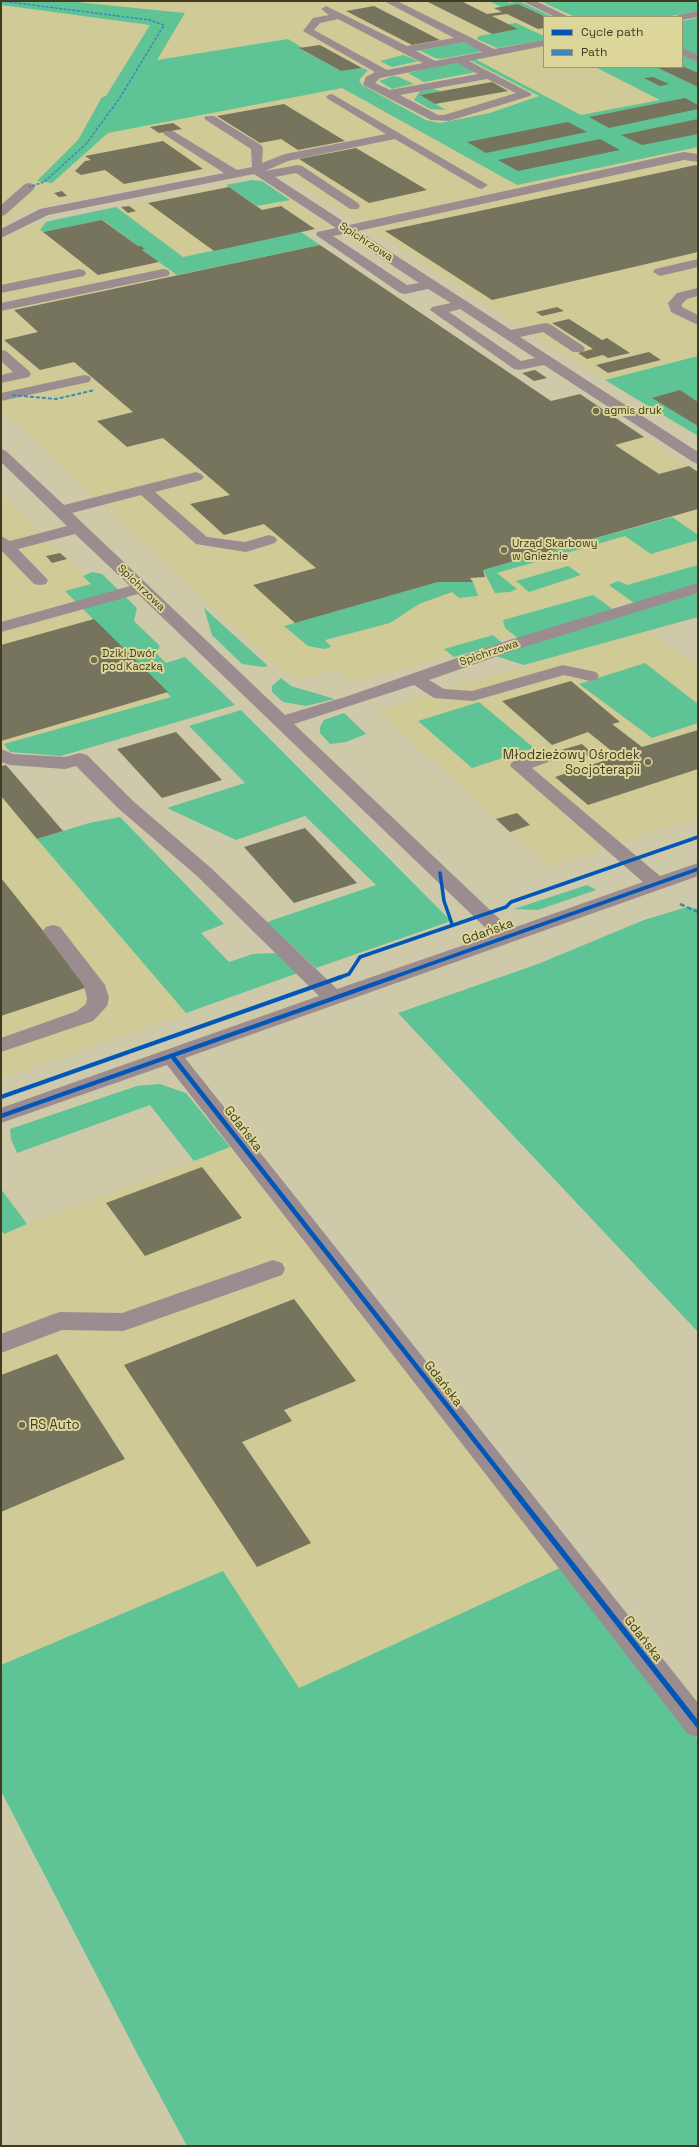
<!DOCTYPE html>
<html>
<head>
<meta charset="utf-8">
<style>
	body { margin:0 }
	#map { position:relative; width:699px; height:2147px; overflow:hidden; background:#cdc9a9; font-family:"Space Grotesk",sans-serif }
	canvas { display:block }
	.frame { position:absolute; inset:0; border:2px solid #3f3c23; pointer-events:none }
	.legend { position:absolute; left:543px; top:16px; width:140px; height:52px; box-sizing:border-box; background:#dcd69a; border:1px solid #9d986a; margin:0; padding:5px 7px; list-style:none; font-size:12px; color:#3f3c23 }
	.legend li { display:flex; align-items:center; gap:8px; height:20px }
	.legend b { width:20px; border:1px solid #9d986a }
</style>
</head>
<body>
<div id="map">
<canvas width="699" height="2147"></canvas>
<div class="frame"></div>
<ul class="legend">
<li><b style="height:5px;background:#0057b8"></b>Cycle path</li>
<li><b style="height:5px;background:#3f88b6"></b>Path</li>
</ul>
</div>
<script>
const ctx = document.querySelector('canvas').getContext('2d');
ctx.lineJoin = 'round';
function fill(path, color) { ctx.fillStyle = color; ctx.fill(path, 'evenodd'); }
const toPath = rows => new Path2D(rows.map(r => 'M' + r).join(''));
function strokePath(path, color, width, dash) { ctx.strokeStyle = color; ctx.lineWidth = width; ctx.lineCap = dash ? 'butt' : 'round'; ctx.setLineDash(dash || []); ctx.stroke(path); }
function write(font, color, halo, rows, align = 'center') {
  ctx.font = font + ' "Space Grotesk",sans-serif'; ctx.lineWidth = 4; ctx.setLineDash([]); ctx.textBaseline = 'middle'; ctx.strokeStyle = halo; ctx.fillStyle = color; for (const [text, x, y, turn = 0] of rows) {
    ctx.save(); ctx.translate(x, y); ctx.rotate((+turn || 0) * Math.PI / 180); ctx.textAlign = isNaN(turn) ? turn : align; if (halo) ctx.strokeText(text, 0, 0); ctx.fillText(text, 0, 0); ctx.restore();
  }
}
fill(toPath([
	[66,1,580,1,616,17,544,17,544,67,682,67,698,54,698,356,605,380,264,162,21,211,1,226,1,5,150,25,106,96,102,97,78,140,37,181,52,183,108,133,118,131,132,101,185,13],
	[252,180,262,181,330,226,184,257,202,270,320,245,551,401,580,394,698,472,698,581,353,683,338,670,296,681,278,668,1,410,1,240,31,225],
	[1,494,219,709,61,756,10,752,1,748],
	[646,629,698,667,698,817,550,867,377,710],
	[1,796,37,839,186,1013,1,1079],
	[230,1147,560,1568,298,1689,223,1571,1,1665,1,1230,4,1234]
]), '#d0ca96');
fill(toPath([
	[1,1,66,1,185,13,157,60,288,39,303,48,300,49,341,71,362,68,368,70,359,80,362,85,426,120,440,123,490,113,539,96,470,60,475,59,581,115,660,100,595,67,682,67,682,21,698,18,698,147,517,185,342,88,108,133,52,183,37,181,78,140,102,97,106,96,150,25,1,5],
	[489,1,505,1,509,3,519,1,553,17,546,17,518,4,501,7],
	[540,1,698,1,698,11,666,17,575,17],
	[516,23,544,36,544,40,497,48,477,39,479,36,517,29,508,24],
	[464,42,480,50,479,52,441,59,435,58,419,50],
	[403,55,419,61,392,67,380,61],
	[456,62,476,72,424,82,408,73],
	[393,76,399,77,414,84,392,89,379,81],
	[432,89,441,91,420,95,446,110,430,109,414,100,420,91],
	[252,180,262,181,290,200,257,206,226,185],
	[116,207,183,257,301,232,320,245,177,275,142,250,145,249,138,246,103,220,43,232,40,230,46,222,54,220],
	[698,356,698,436,605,380],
	[672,517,698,535,698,540,651,554,625,536,497,573,517,589,510,592,495,593,483,570],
	[698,565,698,584,634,603,609,585,618,581,627,585],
	[568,566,581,575,529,592,516,581],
	[92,572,102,574,137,608,134,621,160,646,156,653,166,663,185,657,235,705,61,756,10,752,4,744,171,697,65,591,91,584,83,576],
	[438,582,473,582,478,596,459,598,452,592,419,604,390,623,325,640,331,647,324,649,308,646,284,626],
	[698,593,698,617,524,665,486,653],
	[593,595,614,610,519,639,505,628,503,620],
	[204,608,268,666,263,667,242,664,212,635],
	[493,635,502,643,454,657,444,649],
	[645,663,698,704,698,723,652,738,579,684],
	[281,678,291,686,335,699,306,706,283,702,272,692,272,686],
	[479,702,534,748,472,768,418,721],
	[241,710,451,921,316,968,275,930,267,922,376,885,305,816,236,840,167,808,245,783,189,726],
	[344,713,366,734,346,742,330,744,320,733,320,727,324,720],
	[120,817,224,924,201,933,229,962,253,954,275,953,298,973,186,1013,37,839,89,823],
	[587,885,596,890,538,910,514,909],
	[687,907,698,909,698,1332,398,1013,538,964,644,920],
	[160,1084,186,1093,230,1147,194,1161,150,1105,17,1153,11,1139,10,1129,137,1086],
	[1,1189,27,1224,4,1234,1,1230],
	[560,1568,698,1740,698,2146,187,2146,139,2057,1,1791,1,1665,223,1571,299,1688]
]), '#5ec496');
fill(toPath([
	[426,1,461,1,487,14,502,12,494,8,518,4,544,16,544,28,538,29,507,14,492,16,518,29,492,34],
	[374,6,440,40,412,45,346,11],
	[320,45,362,68,341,71,299,48],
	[682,66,698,73,698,87,656,67],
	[653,77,669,84,660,86,644,78],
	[492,82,508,91,435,104,420,95],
	[685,98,698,105,698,109,609,128,589,117],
	[284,104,345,141,298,150,281,139,260,143,217,116],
	[698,119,698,134,642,145,621,135],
	[568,122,587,132,486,153,467,142],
	[173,123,182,129,159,133,150,127],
	[600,139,620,150,518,171,498,160],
	[163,141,203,169,124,184,105,170,81,175,75,171,85,161,91,160,85,156],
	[356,148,427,190,369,203,299,159],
	[696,165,698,166,698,252,492,300,385,231],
	[229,187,262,210,281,206,315,229,214,251,148,203],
	[62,191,67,196,59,197,54,193],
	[129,206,136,211,128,213,121,207],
	[102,220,138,246,141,246,145,249,142,250,159,262,98,275,43,232],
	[320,245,551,401,580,394,644,437,615,445,659,474,689,466,698,472,698,509,483,570,485,577,470,578,473,582,438,582,295,623,253,585,316,568,264,524,224,535,190,504,230,495,163,438,127,447,97,421,133,412,74,362,40,370,4,340,38,332,14,310],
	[557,307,564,311,542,316,536,312],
	[569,319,602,340,607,338,630,353,608,358,603,355,587,359,578,353,593,349,552,323],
	[649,352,661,360,608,373,596,365],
	[535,370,547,378,534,381,522,373],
	[680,390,698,402,698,426,652,398],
	[60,553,67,559,52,563,46,556],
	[94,619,168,692,1,741,1,645],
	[571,681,620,722,612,724,642,747,698,730,698,769,588,805,555,777,618,756,588,732,552,745,502,701],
	[176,732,222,780,162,798,117,749],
	[582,744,593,754,571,760,561,750],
	[6,765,63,831,37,839,1,796,1,766],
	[517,813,530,825,510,832,496,819],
	[305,828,357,883,294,903,244,847],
	[1,878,88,987,1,1016],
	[202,1167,242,1218,145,1256,106,1203],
	[294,1299,356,1381,284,1410,292,1421,242,1442,311,1543,257,1567,124,1365],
	[57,1354,125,1459,1,1512,1,1375]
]), '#77745d');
fill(toPath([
	[384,1,397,1,494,49,544,40,544,46,469,61,532,94,530,96,449,121,431,120,365,86,363,84,366,77,375,72,303,31,313,18,329,15,321,9,326,6,407,46,454,38,384,1],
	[338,19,401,52,423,63,387,70,314,30,320,23,338,19],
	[464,42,482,52,435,61,416,51,464,42],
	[457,63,478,74,390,90,375,83,380,78,457,63],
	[487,79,516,93,444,115,438,115,400,95,487,79],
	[522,1,536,1,569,17,555,17,522,1],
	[698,11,698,17,682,20,682,17,677,17,678,15,698,11],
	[682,48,698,55,698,62,682,55,682,48],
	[332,94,488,185,482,189,478,188,395,139,288,161,265,171,298,165,302,166,358,203,360,206,358,209,350,209,296,173,275,177,349,225,684,152,698,154,698,162,684,160,358,231,511,330,545,323,550,324,583,346,585,349,583,352,573,352,543,332,520,337,698,452,698,464,693,462,544,365,519,370,514,369,430,310,432,307,451,303,428,289,405,294,400,293,316,235,317,232,336,228,254,174,48,215,1,238,1,229,40,209,224,173,165,135,163,133,165,131,173,131,237,170,252,167,251,149,206,120,204,118,206,116,214,116,261,145,263,148,262,163,285,154,386,134,328,99,326,97,328,95,332,94],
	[345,234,419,283,407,285,333,236,345,234],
	[460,309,535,358,521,361,449,312,460,309],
	[29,183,33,184,35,187,33,190,5,215,1,216,1,205,25,184,29,183],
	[698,259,698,267,660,276,653,272,655,269,698,259],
	[79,269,84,270,86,273,84,276,1,293,1,285,79,269],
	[163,269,168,270,170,273,168,276,1,311,1,303,163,269],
	[698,288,698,296,687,299,682,304,682,307,698,315,698,325,671,312,668,303,677,293,698,288],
	[1,350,6,351,29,371,31,374,29,377,1,383,1,375,13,372,1,361,1,350],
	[84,375,89,376,91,379,89,382,1,401,1,393,84,375],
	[1,449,6,451,64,505,196,472,201,474,204,477,201,480,155,492,207,537,245,542,269,535,275,537,277,540,275,543,246,552,196,544,141,495,72,513,285,715,348,696,506,641,698,583,698,593,518,649,429,680,444,689,472,691,563,665,596,672,599,676,596,680,590,681,564,675,473,701,434,698,414,685,294,724,510,929,643,882,510,766,512,762,539,752,546,750,553,752,555,756,553,760,532,768,660,876,698,863,698,876,185,1058,698,1703,698,1737,688,1734,167,1065,1,1123,1,1108,319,996,197,876,119,809,76,766,65,769,10,765,1,762,1,749,13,754,65,757,80,753,87,755,133,801,211,868,337,989,493,935,138,594,1,632,1,622,130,586,75,534,18,549,48,580,46,584,40,585,34,584,1,550,1,536,10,541,67,526,1,462,1,449],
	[53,925,60,927,105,985,109,998,107,1006,93,1021,1,1052,1,1038,77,1011,86,1004,87,998,84,986,43,931,46,927,53,925],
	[273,1260,282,1263,285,1269,282,1275,132,1328,123,1331,62,1330,1,1353,1,1334,51,1315,60,1312,122,1313,273,1260]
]), '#9b8c90');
strokePath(toPath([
	[1,1,150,20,164,25,119,99,86,144,44,182,29,187]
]), '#3f88b6', 1.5, [3, 1.5]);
strokePath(toPath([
	[12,395,56,399,95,390]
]), '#3f88b6', 2, [4, 2]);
strokePath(toPath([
	[680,904,698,912]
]), '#3f88b6', 2.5, [5, 2.5]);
strokePath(toPath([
	[440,873,444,901,452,924],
	[338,978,349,974,360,957,506,907,511,902,698,837],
	[391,978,698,869]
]), '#0057b8', 3.5);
strokePath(toPath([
	[172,1056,516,1493],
	[1,1097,341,977],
	[1,1116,394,977]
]), '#0057b8', 4.5);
strokePath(toPath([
	[515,1492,698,1725]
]), '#0057b8', 5.5);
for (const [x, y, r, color] of [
	[596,411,4,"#716d52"],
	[504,550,4,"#716d52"],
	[94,660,4,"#716d52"],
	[648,762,4,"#716d52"],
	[22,1425,4,"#716d52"]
]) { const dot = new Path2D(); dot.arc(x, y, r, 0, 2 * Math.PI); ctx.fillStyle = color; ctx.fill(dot); strokePath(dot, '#dcd69a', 1.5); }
write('11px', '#3f3c23', '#dcd69a', [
	["Spichrzowa",366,242,33],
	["Spichrzowa",141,588,44],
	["Spichrzowa",489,653,-19]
]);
write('11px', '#3f3c23', '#dcd69a', [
	["agmis druk",604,411],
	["Urząd Skarbowy",512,544],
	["w Gnieźnie",512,557],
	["Dziki Dwór",102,654],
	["pod Kaczką",102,667]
], 'left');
write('13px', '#3f3c23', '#dcd69a', [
	["Młodzieżowy Ośrodek",640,755],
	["Socjoterapii",640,770],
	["RS Auto",30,1425,"left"]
], 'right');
write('13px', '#3f3c23', '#dcd69a', [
	["Gdańska",488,932,-20],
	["Gdańska",243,1129,52],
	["Gdańska",443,1384,52],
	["Gdańska",643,1639,52]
]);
</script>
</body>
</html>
